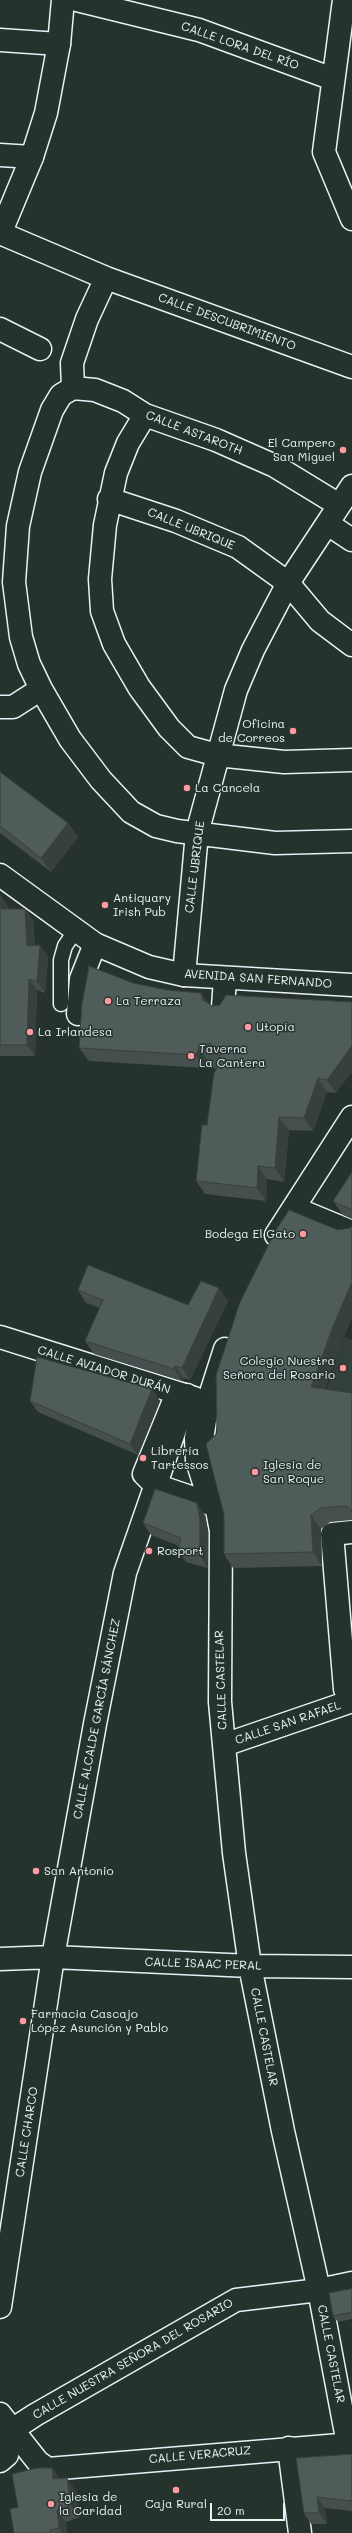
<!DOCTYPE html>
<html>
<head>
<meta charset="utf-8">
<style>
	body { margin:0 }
	#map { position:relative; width:352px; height:2533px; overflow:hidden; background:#26332d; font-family:Mali,sans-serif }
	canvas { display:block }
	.scale { position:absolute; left:210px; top:2503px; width:75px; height:18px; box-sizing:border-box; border:2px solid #e8f1f8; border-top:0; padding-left:5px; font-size:12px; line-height:14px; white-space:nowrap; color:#e8f1f8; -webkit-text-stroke:3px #26332d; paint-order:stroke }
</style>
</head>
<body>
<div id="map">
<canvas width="352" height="2533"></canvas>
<div class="scale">20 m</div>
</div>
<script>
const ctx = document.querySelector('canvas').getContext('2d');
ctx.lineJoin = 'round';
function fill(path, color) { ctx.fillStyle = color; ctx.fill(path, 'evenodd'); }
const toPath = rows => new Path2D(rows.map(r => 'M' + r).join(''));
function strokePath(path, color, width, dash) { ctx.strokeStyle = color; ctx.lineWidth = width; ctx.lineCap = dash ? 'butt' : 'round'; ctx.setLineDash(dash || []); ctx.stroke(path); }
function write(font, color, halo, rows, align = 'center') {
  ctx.font = font + ' Mali,sans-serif'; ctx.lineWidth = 3; ctx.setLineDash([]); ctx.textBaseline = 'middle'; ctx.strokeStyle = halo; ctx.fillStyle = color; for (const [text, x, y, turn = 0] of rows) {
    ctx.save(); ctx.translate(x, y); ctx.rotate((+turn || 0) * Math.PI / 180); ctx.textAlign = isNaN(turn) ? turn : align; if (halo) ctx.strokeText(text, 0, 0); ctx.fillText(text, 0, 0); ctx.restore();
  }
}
fill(toPath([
	[344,1337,352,1340,352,1403,324,1397]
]), '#333f3a');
strokePath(toPath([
	[218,1069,222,1026]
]), '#43504b', 22, [22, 11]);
const lane = toPath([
	[61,1004,61,960,65,946,75,931]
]);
const street = toPath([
	[77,0,199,30,333,79],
	[344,0,324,152,352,219],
	[0,40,59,44],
	[0,155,32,157],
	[0,233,106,278,352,367],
	[0,329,40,349],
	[73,388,72,363,87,319,106,278],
	[145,415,128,443,116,473,105,525,100,579,102,611,114,644,139,687,169,728,188,747,217,755,284,762,352,760],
	[109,499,176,521,238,547,288,583,320,621,352,645],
	[339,505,275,466,216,440,145,415,123,401,95,390,73,388,61,395,52,410,30,472,18,526,14,582,21,637,29,664,41,689,70,739,101,780,131,812,156,826,177,831,275,843,352,841],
	[328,524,352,540],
	[0,707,13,707,41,689],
	[184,975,197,833,236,690,253,650,288,583,352,486],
	[223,1007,225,979],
	[78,1014,81,979,95,944],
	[294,1208,352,1232],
	[276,1235,352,1117],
	[0,1337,194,1398],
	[225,1349,208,1402,202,1439,204,1466,215,1500,221,1531,220,1702,234,1853,250,1966,283,2131,319,2290,348,2444],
	[178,1398,203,1407,196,1438,197,1461,211,1504,155,1485,144,1474,173,1403,178,1398],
	[352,1532,332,1534,345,1689,352,1688],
	[224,1745,352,1701],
	[0,1959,53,1957,250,1966,352,1967],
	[0,2307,53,1957,95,1724,125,1573,187,1395],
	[0,2414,38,2462,48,2469,352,2444],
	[0,2428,9,2444,7,2455,0,2461],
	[12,2430,35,2415,236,2300,319,2290,352,2283],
	[289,2448,300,2533]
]);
const secondary = toPath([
	[0,234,32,157,46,113,59,44,63,0],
	[0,875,95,944,149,967,184,975,352,985]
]);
strokePath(lane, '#e8f1f8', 17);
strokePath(street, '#e8f1f8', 25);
strokePath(secondary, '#e8f1f8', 25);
strokePath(lane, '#26332d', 14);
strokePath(street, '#26332d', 22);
strokePath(secondary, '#26332d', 22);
fill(toPath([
	[0,772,68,823,78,837,51,872,0,833],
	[0,896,1,896,9,908,9,909,33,920,35,946,40,945,48,957,45,993,37,990,35,1056,0,1056],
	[352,1002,336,1093,327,1092,313,1131,289,1130,284,1182,267,1179,266,1201,205,1194,196,1181,220,1064,220,1057,219,1057,208,1061,205,1068,89,1061,79,1048,209,1004,212,1006],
	[352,1172,352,1219,343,1215,333,1201],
	[350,1228,342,1342,325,1389,352,1393,352,1520,330,1522,321,1529,322,1566,233,1568,224,1554,224,1515,217,1433,338,1230],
	[78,1290,188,1305,228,1301,190,1380,184,1378,182,1381,94,1354,85,1341,100,1308,86,1303],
	[152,1389,160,1401,138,1455,38,1412,30,1401],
	[205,1515,208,1532,208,1568,186,1562,178,1550,179,1546,151,1535,143,1523],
	[352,2288,352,2319,338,2322,333,2316,350,2289],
	[352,2454,352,2511,325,2508,327,2524,311,2524,304,2513],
	[52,2468,60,2479,76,2491,80,2517,66,2522,67,2533,14,2533,18,2507]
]), '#454f4d');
fill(toPath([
	[68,823,78,837,51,872,41,858],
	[1,896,9,908,9,921,1,909],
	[25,909,33,920,35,958,27,946],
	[40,945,48,957,45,993,37,982],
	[29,979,37,990,35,1056,27,1045],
	[201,993,211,1006,203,1000],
	[352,1046,352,1072,336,1093,327,1080],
	[199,1048,208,1061,205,1068,196,1055],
	[318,1078,327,1092,313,1131,304,1118],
	[279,1117,289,1130,284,1182,275,1168],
	[258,1166,267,1179,266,1201,257,1188],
	[352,1282,352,1318,342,1342,321,1401,311,1387,332,1329],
	[219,1288,228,1301,190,1380,182,1368],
	[175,1366,184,1378,182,1381,174,1369],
	[152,1389,160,1401,138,1455,130,1444],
	[197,1503,205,1515,208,1532,208,1568,200,1556],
	[311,1515,321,1529,322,1566,313,1552],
	[52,2468,61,2480,53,2479],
	[67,2478,76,2491,80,2517,71,2505],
	[317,2497,325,2508,327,2524,319,2513],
	[57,2510,66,2522,67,2533,62,2533,59,2528]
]), '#38403e');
const building = toPath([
	[0,772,68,823,41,858,0,826,0,772],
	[0,896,1,896,1,909,25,909,27,946,40,945,37,982,29,979,27,1045,0,1045,0,896],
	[89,966,133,983,167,990,201,993,203,1000,212,1006,220,1005,226,995,352,1002,352,1046,327,1080,318,1078,304,1118,279,1117,275,1168,258,1166,257,1188,196,1181,202,1125,207,1125,214,1073,220,1064,220,1051,210,1043,199,1048,196,1055,79,1048,82,1004,89,966],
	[352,1172,352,1210,333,1201,352,1172],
	[289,1210,338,1230,350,1228,352,1226,352,1282,332,1329,311,1387,352,1393,352,1511,348,1507,342,1506,321,1508,311,1515,313,1552,224,1554,224,1515,206,1444,217,1433,216,1375,240,1302,276,1230,289,1210],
	[88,1265,188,1305,201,1281,219,1288,182,1368,175,1366,174,1369,85,1341,103,1300,78,1290,88,1265],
	[37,1357,152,1389,130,1444,30,1401,37,1357],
	[155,1489,197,1503,200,1520,200,1556,178,1550,181,1538,143,1523,155,1489],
	[352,2288,352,2312,333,2316,329,2293,350,2289,352,2288],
	[352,2454,352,2501,317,2497,319,2513,304,2513,296,2458,352,2454],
	[37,2468,52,2468,53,2479,67,2478,71,2505,57,2510,59,2528,50,2530,50,2533,14,2533,10,2509,18,2507,12,2474,37,2468]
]);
fill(building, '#505c59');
strokePath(building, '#38403e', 1);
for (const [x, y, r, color] of [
	[343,450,4,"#ff9aa2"],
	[293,731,4,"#ff9aa2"],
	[187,788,4,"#ff9aa2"],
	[105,905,4,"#ff9aa2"],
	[108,1001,4,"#ff9aa2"],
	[248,1027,4,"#ff9aa2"],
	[30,1032,4,"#ff9aa2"],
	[191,1056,4,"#ff9aa2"],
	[303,1234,4,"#ff9aa2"],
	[343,1368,4,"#ff9aa2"],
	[143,1458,4,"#ff9aa2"],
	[255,1472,4,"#ff9aa2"],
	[149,1551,4,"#ff9aa2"],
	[36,1871,4,"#ff9aa2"],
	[23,2021,4,"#ff9aa2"],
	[176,2490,4,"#ff9aa2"],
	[51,2504,4,"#ff9aa2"]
]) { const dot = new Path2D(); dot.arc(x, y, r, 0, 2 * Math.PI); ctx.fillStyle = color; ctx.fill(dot); strokePath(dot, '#26332d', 1.5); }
write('12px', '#e8f1f8', '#26332d', [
	["CALLE LORA DEL RÍO",240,46,19],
	["CALLE DESCUBRIMIENTO",227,322,20],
	["CALLE ASTAROTH",194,433,21],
	["CALLE UBRIQUE",191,529,22],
	["CALLE UBRIQUE",195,867,-83],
	["AVENIDA SAN FERNANDO",258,979,4],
	["CALLE AVIADOR DURÁN",104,1370,17],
	["CALLE CASTELAR",221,1680,-92],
	["CALLE ALCALDE GARCÍA SÁNCHEZ",97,1719,-79],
	["CALLE SAN RAFAEL",288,1723,-19],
	["CALLE ISAAC PERAL",203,1964,2],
	["CALLE CASTELAR",264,2037,79],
	["CALLE CHARCO",27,2132,-81],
	["CALLE CASTELAR",331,2354,79],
	["CALLE NUESTRA SEÑORA DEL ROSARIO",133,2359,-30],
	["CALLE VERACRUZ",200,2455,-5]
]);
write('12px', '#e8f1f8', '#26332d', [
	["El Campero",335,443,"right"],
	["San Miguel",335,457,"right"],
	["Oficina",285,724,"right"],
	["de Correos",285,738,"right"],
	["La Cancela",195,788],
	["Antiquary",113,898],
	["Irish Pub",113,912],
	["La Terraza",116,1001],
	["Utopía",256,1027],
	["La Irlandesa",38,1032],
	["Taverna",199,1049],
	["La Cantera",199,1063],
	["Bodega El Gato",295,1234,"right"],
	["Colegio Nuestra",335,1361,"right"],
	["Señora del Rosario",335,1375,"right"],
	["Librería",151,1451],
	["Tartessos",151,1465],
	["Iglesia de",263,1465],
	["San Roque",263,1479],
	["Rosport",157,1551],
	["San Antonio",44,1871],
	["Farmacia Cascajo",31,2014],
	["López Asunción y Pablo",31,2028],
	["Iglesia de",59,2497],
	["la Caridad",59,2511],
	["Caja Rural",176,2504,"center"]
], 'left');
</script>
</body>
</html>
